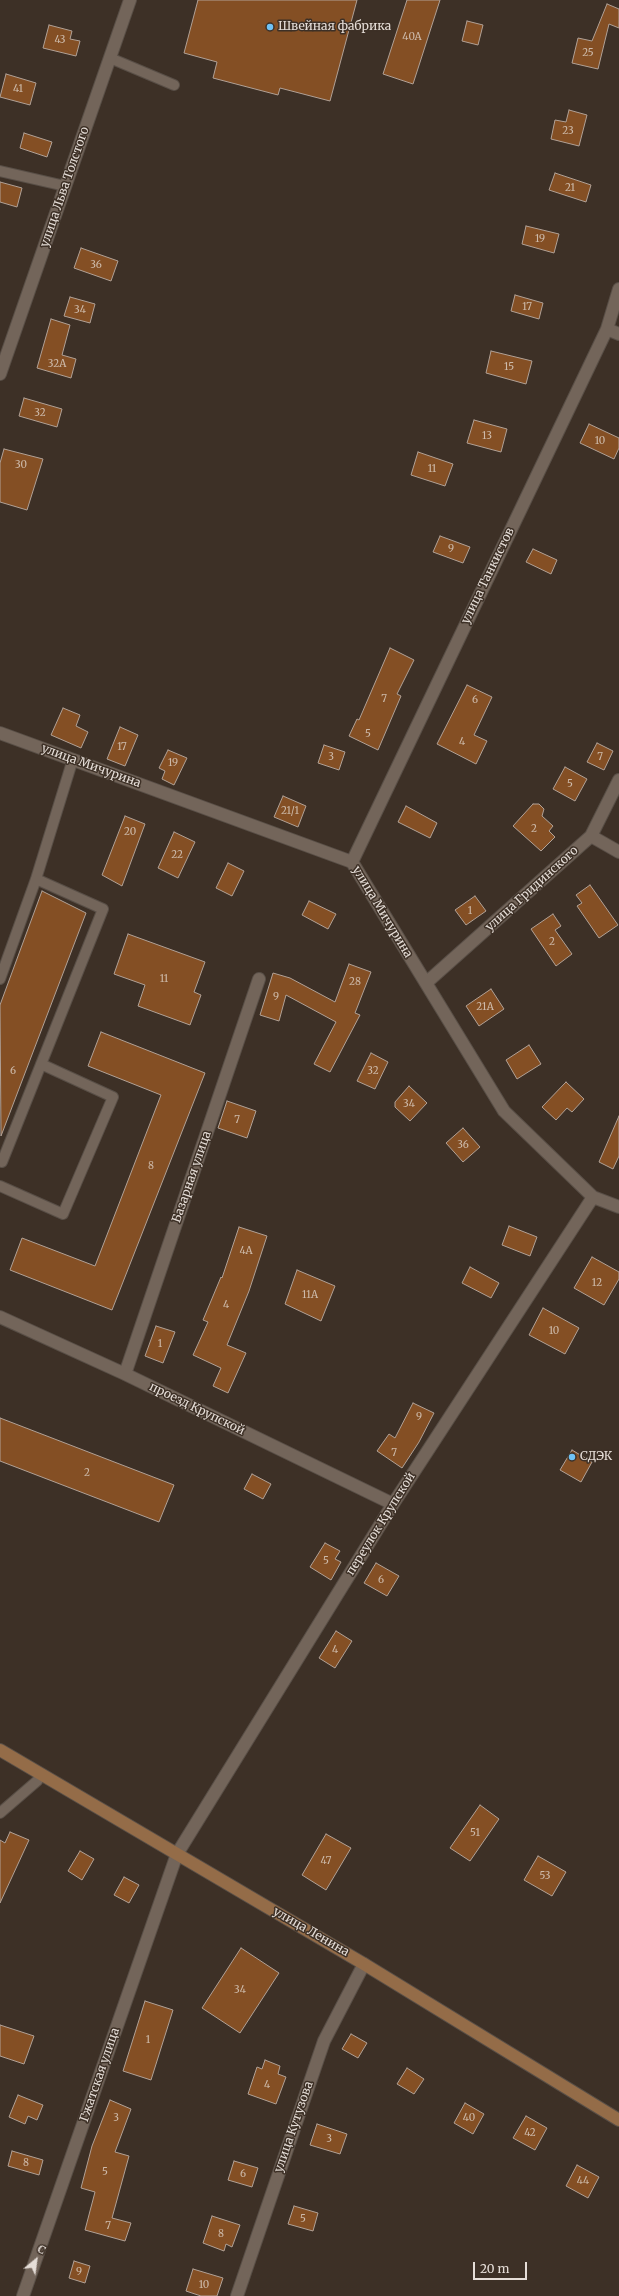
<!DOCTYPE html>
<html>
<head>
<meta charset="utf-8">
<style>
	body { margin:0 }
	#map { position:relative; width:619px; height:2296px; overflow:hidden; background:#3d3026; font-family:Merriweather,serif }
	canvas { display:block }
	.north { position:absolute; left:16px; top:2240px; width:40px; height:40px; -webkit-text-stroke:3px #3d3026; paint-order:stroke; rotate:29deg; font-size:11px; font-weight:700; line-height:16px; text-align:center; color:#e5ddd7 }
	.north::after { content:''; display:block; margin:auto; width:14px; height:18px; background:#e5ddd7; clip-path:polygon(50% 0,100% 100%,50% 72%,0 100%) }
	.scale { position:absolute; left:473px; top:2262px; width:54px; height:18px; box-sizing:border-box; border:2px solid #e5ddd7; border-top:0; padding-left:5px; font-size:12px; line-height:14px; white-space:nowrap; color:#e5ddd7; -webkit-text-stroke:3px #3d3026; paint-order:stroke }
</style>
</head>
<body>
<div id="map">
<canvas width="619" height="2296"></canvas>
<div class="north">С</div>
<div class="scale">20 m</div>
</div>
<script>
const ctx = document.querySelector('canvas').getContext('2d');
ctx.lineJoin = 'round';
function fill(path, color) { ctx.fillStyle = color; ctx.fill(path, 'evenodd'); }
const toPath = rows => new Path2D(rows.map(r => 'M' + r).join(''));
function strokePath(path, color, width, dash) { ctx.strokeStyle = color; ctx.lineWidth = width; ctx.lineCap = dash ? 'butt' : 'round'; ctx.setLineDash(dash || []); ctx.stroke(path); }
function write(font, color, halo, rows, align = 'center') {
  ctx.font = font + ' Merriweather,serif'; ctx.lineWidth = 3; ctx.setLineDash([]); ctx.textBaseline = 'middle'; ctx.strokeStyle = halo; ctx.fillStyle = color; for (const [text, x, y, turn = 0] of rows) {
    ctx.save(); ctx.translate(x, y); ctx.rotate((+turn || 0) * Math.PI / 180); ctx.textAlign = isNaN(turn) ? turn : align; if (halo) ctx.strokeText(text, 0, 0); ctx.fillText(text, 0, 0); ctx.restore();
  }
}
const building = toPath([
	[198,0,357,0,330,101,280,88,278,95,213,78,217,62,184,53,198,0],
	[407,0,440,0,413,84,383,74,407,0],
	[607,4,619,9,619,28,609,24,598,69,572,63,578,38,592,41,607,4],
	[467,21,483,25,478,45,462,41,467,21],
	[49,25,72,31,70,39,80,41,76,56,43,48,49,25],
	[6,74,36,83,30,105,0,97,6,74],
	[569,110,587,115,579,146,551,139,555,120,566,122,569,110],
	[24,133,52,142,47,157,20,148,24,133],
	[555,173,591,185,586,202,549,190,555,173],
	[0,182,22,188,17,207,0,202,0,182],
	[526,226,559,234,554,253,522,244,526,226],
	[81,248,118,261,111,281,74,268,81,248],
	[515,295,543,303,539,319,511,311,515,295],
	[70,297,95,304,90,323,64,316,70,297],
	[51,319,70,325,62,355,76,359,71,378,37,368,51,319],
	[491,351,532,361,526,384,486,373,491,351],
	[24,398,62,409,57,427,19,416,24,398],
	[474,420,507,429,501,452,467,443,474,420],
	[589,424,619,438,619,448,614,459,580,443,589,424],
	[4,449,43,459,27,510,0,502,0,463,4,449],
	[418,452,453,464,445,486,411,475,418,452],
	[440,536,470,547,463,563,433,552,440,536],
	[533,549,557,560,551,574,526,562,533,549],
	[390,648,414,660,397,694,401,696,378,750,349,736,357,719,359,720,390,648],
	[467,685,492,697,474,735,487,741,476,764,437,744,467,685],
	[63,708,80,715,76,726,88,732,81,748,51,735,63,708],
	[120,727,138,735,125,766,107,759,120,727],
	[597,743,613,751,604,770,587,762,597,743],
	[324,745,345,752,339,770,318,763,324,745],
	[168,750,187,758,174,785,162,779,165,771,159,768,168,750],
	[565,767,587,779,575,801,553,789,565,767],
	[283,796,306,806,298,827,274,817,283,796],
	[533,804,539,804,544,809,542,816,553,826,549,831,555,837,541,851,513,826,533,804],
	[406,806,437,823,430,838,398,822,406,806],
	[125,816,145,824,122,886,102,875,125,816],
	[174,832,195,842,178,878,158,868,174,832],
	[228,863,244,871,232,896,216,888,228,863],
	[590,885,618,925,599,938,577,906,582,903,576,895,590,885],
	[42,891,86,913,1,1136,0,1005,42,891],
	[475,896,486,911,466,925,455,910,475,896],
	[309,901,336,914,328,929,302,915,309,901],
	[553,914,561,926,555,930,572,954,556,966,531,929,553,914],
	[128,934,205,962,194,992,201,995,190,1025,138,1006,145,985,114,974,128,934],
	[349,964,371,972,355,1013,360,1015,330,1072,314,1064,336,1022,286,995,279,1021,260,1015,273,973,290,978,335,1002,349,964],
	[491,989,504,1009,479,1026,466,1006,491,989],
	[101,1032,205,1073,112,1310,10,1270,22,1238,95,1266,161,1095,88,1066,101,1032],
	[529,1045,541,1064,517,1079,506,1060,529,1045],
	[371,1053,388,1062,375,1089,357,1081,371,1053],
	[566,1082,584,1099,572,1112,567,1108,556,1120,542,1107,566,1082],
	[409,1086,427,1103,410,1121,395,1107,395,1102,409,1086],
	[227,1101,256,1111,247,1138,218,1128,227,1101],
	[619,1116,619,1156,613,1169,599,1162,619,1116],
	[463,1128,480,1147,463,1162,446,1143,463,1128],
	[509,1226,537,1237,530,1256,502,1245,509,1226],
	[239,1227,267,1236,249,1291,227,1345,246,1353,228,1393,213,1386,221,1368,193,1355,208,1322,203,1320,221,1277,222,1278,239,1227],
	[592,1257,619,1272,619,1279,604,1305,574,1288,592,1257],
	[470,1267,499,1283,491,1298,462,1283,470,1267],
	[297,1270,335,1286,321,1321,285,1304,297,1270],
	[543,1308,579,1328,565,1354,529,1335,543,1308],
	[156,1326,175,1332,163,1363,145,1356,156,1326],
	[413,1403,434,1413,419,1442,402,1468,377,1451,389,1434,395,1438,413,1403],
	[0,1418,174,1485,159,1522,0,1461,0,1418],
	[572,1450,592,1462,581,1482,560,1470,572,1450],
	[252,1474,271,1484,263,1499,244,1489,252,1474],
	[325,1543,340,1551,335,1559,341,1562,331,1580,310,1567,325,1543],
	[376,1563,399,1576,387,1596,364,1583,376,1563],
	[336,1631,352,1641,335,1668,319,1658,336,1631],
	[480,1805,499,1819,470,1861,450,1848,480,1805],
	[10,1832,29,1840,0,1903,0,1840,5,1843,10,1832],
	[326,1834,351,1848,326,1890,302,1875,326,1834],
	[80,1851,94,1859,82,1880,68,1871,80,1851],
	[538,1856,566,1872,552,1896,524,1880,538,1856],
	[124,1877,139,1885,129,1903,114,1895,124,1877],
	[241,1948,279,1973,240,2033,202,2008,241,1948],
	[145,2001,173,2010,151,2080,123,2071,145,2001],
	[0,2025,34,2036,24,2064,0,2056,0,2025],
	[351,2034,367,2043,358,2058,342,2049,351,2034],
	[265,2060,280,2066,278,2074,286,2077,276,2104,248,2094,257,2067,262,2069,265,2060],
	[407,2068,424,2079,414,2094,397,2084,407,2068],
	[18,2095,43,2105,37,2120,28,2116,25,2124,9,2117,18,2095],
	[110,2100,131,2109,115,2152,129,2156,112,2218,131,2223,125,2241,85,2230,95,2192,81,2188,92,2146,110,2100],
	[465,2103,484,2114,473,2134,454,2123,465,2103],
	[526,2116,547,2128,535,2150,513,2138,526,2116],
	[317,2124,347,2134,340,2154,310,2145,317,2124],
	[12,2151,43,2160,39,2175,8,2166,12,2151],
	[234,2161,258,2168,252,2187,228,2180,234,2161],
	[577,2165,599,2177,588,2198,566,2186,577,2165],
	[294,2206,318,2213,313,2231,288,2224,294,2206],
	[212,2216,240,2225,232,2247,226,2244,224,2251,203,2243,212,2216],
	[74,2261,90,2266,85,2283,69,2278,74,2261],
	[193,2269,223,2278,217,2296,201,2296,186,2291,193,2269]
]);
fill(building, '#844f24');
strokePath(building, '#b1a196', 1);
const lane = toPath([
	[110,58,174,85],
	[0,171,65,186],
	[0,979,36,879,73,759],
	[2,1162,103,909,36,879],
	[0,1186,63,1214,113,1097,41,1064],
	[0,1813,37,1781,42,1774]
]);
const street = toPath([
	[607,329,619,334],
	[0,374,130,0],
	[0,733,352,862,504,1111,593,1197,619,1207],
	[591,836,619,852],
	[352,862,607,329,619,289],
	[426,983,591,836,619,780],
	[0,1317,125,1374,393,1504],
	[125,1374,259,979],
	[23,2296,177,1854,393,1504,593,1197],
	[237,2296,324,2041,364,1964]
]);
const secondary = toPath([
	[0,1750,364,1964,619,2120]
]);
strokePath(lane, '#594f47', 12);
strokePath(street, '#594f47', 14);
strokePath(secondary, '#594f47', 14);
strokePath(lane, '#73655a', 10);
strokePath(street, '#73655a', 12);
strokePath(secondary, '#946c48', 12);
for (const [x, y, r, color] of [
	[270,27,4,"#6fc2f4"],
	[572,1457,4,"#6fc2f4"]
]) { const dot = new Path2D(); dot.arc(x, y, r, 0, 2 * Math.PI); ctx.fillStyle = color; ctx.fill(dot); strokePath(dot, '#3d3026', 1.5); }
write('10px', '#cdbaaa', null, [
	["40А",412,37],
	["43",60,40],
	["25",588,53],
	["41",18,89],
	["23",568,131],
	["21",570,188],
	["19",540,239],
	["36",96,265],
	["17",527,307],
	["34",80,310],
	["32А",57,364],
	["15",509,367],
	["32",40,413],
	["13",487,436],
	["10",600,441],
	["30",21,465],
	["11",432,469],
	["9",451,549],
	["7",384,699],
	["6",475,700],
	["5",368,734],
	["4",462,742],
	["17",122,747],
	["3",331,757],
	["7",600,757],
	["19",173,763],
	["5",570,784],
	["21/1",290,811],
	["2",534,829],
	["20",130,832],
	["22",177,855],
	["1",470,911],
	["2",552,942],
	["11",164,979],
	["28",355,982],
	["9",276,997],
	["21А",485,1007],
	["6",13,1071],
	["32",373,1071],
	["34",409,1104],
	["7",237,1120],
	["36",463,1145],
	["8",151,1166],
	["4А",246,1251],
	["12",597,1283],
	["11А",310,1295],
	["4",226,1305],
	["10",554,1331],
	["1",160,1344],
	["9",419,1417],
	["7",394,1453],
	["2",87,1473],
	["5",326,1561],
	["6",381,1580],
	["4",335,1650],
	["51",475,1833],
	["47",326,1861],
	["53",545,1876],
	["34",240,1990],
	["1",148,2040],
	["4",267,2085],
	["3",116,2118],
	["40",469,2118],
	["42",530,2133],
	["3",329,2139],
	["8",26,2163],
	["5",105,2172],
	["6",243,2174],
	["44",583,2181],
	["5",303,2219],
	["7",108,2226],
	["8",221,2234],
	["9",79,2272],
	["10",204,2285]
]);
write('12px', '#e5ddd7', '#3d3026', [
	["Швейная фабрика",278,27],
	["СДЭК",580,1457]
], 'left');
write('12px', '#e5ddd7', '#3d3026', [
	["улица Льва Толстого",65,187,-71],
	["улица Танкистов",488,576,-64],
	["улица Мичурина",91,766,20],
	["улица Гридинского",532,889,-42],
	["улица Мичурина",382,912,59],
	["Базарная улица",192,1177,-71],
	["проезд Крупской",197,1409,26],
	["переулок Крупской",381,1524,-58],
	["улица Ленина",311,1932,30],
	["Гжатская улица",100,2075,-71],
	["улица Кутузова",294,2127,-71]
]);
</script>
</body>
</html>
